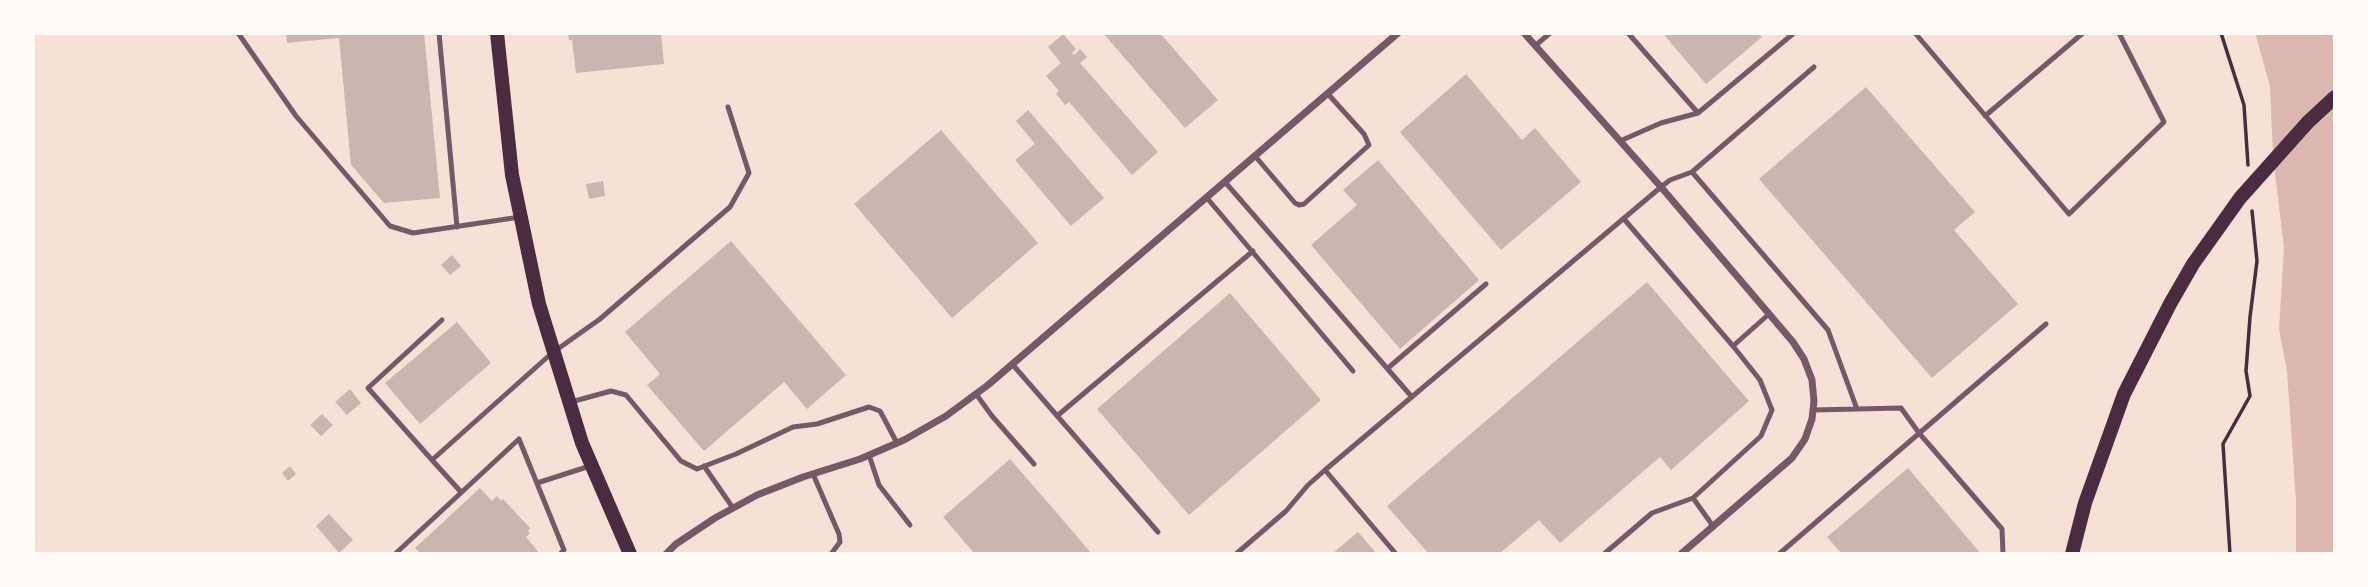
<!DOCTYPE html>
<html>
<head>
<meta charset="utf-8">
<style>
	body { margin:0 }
	#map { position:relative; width:2368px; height:587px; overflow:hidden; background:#f7e1d7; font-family:Manrope,sans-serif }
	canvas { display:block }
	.frame { position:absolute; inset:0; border:35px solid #fffaf5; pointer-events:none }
</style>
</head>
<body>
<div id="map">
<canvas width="2368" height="587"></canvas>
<div class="frame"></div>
</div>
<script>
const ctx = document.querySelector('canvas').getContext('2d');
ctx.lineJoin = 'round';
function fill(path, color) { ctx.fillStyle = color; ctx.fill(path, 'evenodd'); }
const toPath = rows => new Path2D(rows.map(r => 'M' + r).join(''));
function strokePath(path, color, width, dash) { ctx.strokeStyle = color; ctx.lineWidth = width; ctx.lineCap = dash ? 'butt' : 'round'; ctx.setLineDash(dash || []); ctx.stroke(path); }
fill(toPath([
	[2255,33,2335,33,2335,554,2296,554,2296,501,2287,371,2279,330,2284,248,2273,157,2270,86]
]), '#dcb8b0');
fill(toPath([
	[286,33,424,33,440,198,384,203,351,165,339,38,287,43],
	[568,33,661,33,664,64,576,73,572,40,569,40],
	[1103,33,1160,33,1218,100,1185,128],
	[1668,33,1758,33,1762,37,1706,84,1665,36],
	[1063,34,1076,49,1072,53,1074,55,1080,49,1087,57,1080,63,1158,152,1132,175,1069,102,1065,105,1056,94,1059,91,1046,76,1061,63,1048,47],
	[1466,74,1522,140,1535,128,1581,182,1501,250,1400,132],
	[1866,87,1975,212,1954,230,2018,304,1932,378,1759,179],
	[1028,110,1104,198,1071,226,1015,160,1035,144,1016,121],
	[941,130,1038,243,952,318,854,204],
	[1378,160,1479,280,1400,349,1311,245,1357,205,1343,190],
	[603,181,605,196,589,199,586,184],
	[731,241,846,375,807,409,784,382,704,451,647,385,660,374,625,332],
	[452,255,461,266,450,275,441,265],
	[1647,282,1749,401,1671,470,1660,457,1560,543,1539,520,1499,554,1429,554,1387,506],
	[1230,293,1321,400,1189,515,1097,409],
	[457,322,491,363,420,424,385,383],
	[350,389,361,403,347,415,335,402],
	[322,414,333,425,321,436,310,425],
	[1010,459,1050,505,1092,554,975,554,943,517],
	[290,466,296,474,288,481,282,473],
	[1908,468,1981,554,1842,554,1827,537],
	[480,488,492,501,497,496,501,501,503,499,530,528,528,531,530,533,526,537,540,554,421,554,415,548],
	[329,514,353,540,339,553,316,526],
	[1358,532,1377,554,1332,554]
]), '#ccb4b1');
strokePath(toPath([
	[2221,33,2244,105,2248,165],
	[2230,554,2223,444,2250,396,2246,371,2250,317,2257,261,2252,211]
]), '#4a2c40', 3.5);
strokePath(toPath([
	[238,33,296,116,390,226,413,233,520,217],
	[439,33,457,227],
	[1628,33,1698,113],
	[1915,33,2069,214,2164,122,2119,33],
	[1535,46,1550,33],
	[1985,116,2083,33],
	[1620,141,1661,123,1698,113,1794,33],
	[1255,156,1295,203,1299,205,1304,204,1369,145,1364,134,1328,94],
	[1692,172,1814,67],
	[1225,182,1412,397],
	[1207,198,1353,371],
	[1624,219,1733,346,1769,314],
	[442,320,368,388,432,460,552,353,600,319,730,207,749,173,728,107],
	[1013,365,1158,532],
	[1388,368,1486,284],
	[976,394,992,416,1034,464],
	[571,402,611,391,626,395,681,461,697,469,736,454,793,427,817,424,869,407,880,411,897,443],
	[1813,410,1901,408,1919,433,2002,529,2003,554],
	[1057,416,1253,251],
	[869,455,879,485,910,525],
	[432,460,461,492],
	[704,466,733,508],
	[1325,470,1396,554],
	[813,474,839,534,840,542,831,554],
	[537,483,590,466],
	[1693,498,1713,526],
	[395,554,519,439,564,550,560,554],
	[1236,554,1286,511,1308,485,1325,470,1661,187,1670,180,1692,172,1828,330,1857,409],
	[1604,554,1652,513,1693,498,1761,436,1772,410,1760,380,1733,346],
	[1779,554,2046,324]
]), '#755966', 5);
strokePath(toPath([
	[1524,33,1661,187,1793,342,1804,359,1812,380,1814,401,1812,419,1805,439,1792,458,1681,554],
	[666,554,676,544,715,518,757,495,803,477,860,459,904,440,946,416,988,385,1398,33]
]), '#755966', 7);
strokePath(toPath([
	[497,33,512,175,539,304,582,443,630,554],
	[2072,554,2085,503,2124,394,2170,304,2193,264,2240,198,2308,122,2335,97]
]), '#4a2c40', 14);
</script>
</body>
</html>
